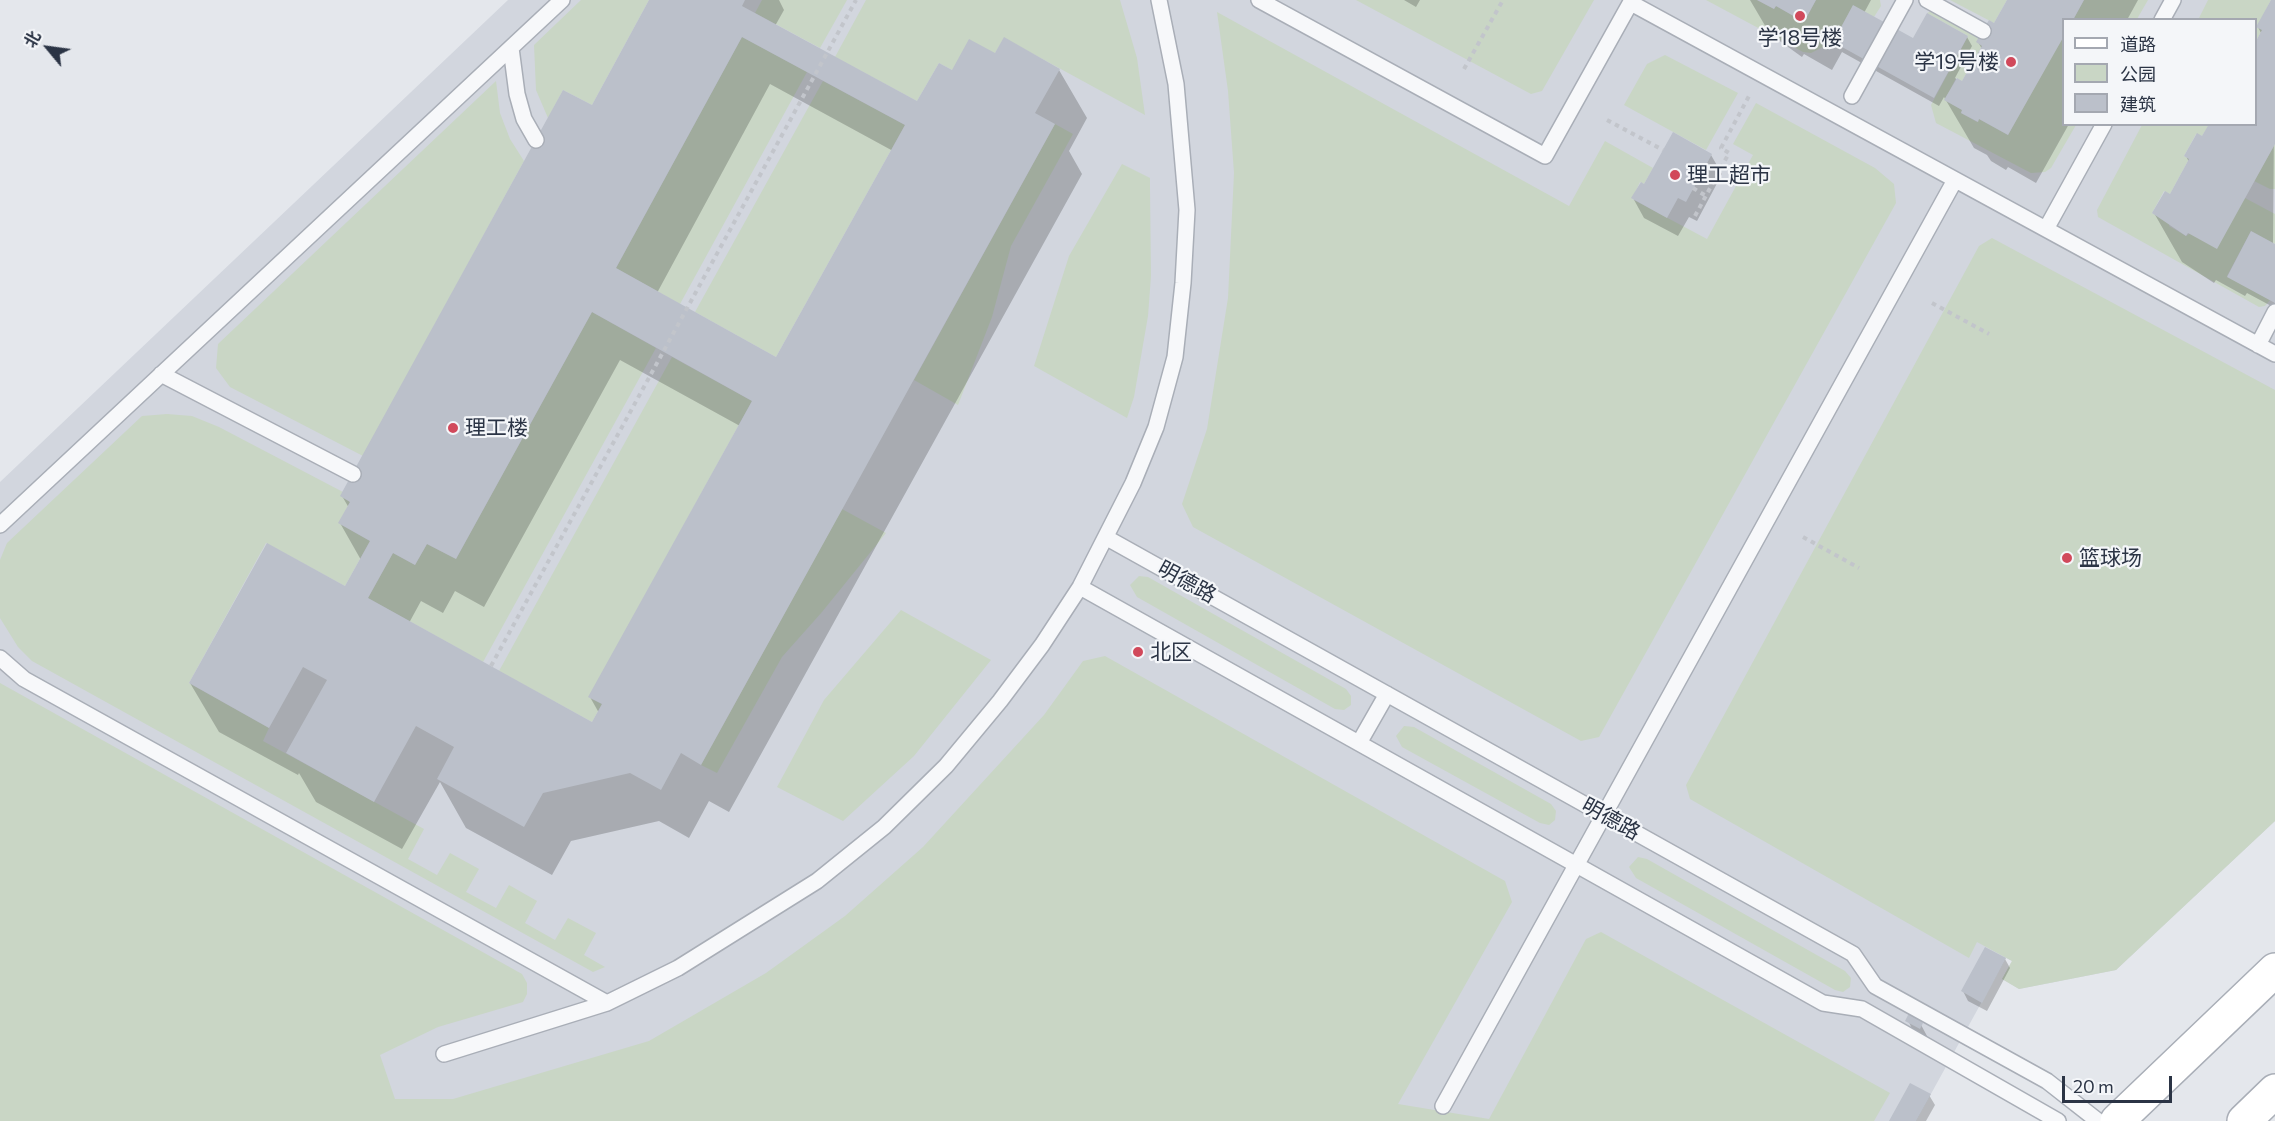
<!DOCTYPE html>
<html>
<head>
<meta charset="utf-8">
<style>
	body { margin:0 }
	#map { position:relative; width:2275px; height:1121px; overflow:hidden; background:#e4e7ec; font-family:Commissioner,"Noto Sans SC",sans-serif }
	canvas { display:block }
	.legend { position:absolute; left:2062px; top:18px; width:195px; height:108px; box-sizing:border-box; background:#f4f6f9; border:2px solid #a4a8b1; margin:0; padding:8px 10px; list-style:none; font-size:18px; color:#2b3445 }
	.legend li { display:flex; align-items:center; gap:12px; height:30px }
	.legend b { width:30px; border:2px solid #a4a8b1 }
	.north { position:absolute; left:18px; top:18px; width:60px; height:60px; -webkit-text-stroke:4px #f4f6f9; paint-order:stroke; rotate:299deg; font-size:16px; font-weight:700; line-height:24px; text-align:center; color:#2b3445 }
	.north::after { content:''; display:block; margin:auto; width:21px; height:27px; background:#2b3445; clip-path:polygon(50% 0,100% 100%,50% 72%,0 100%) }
	.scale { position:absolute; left:2062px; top:1076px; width:110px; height:27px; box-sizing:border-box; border:3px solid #2b3445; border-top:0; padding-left:8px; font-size:18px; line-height:21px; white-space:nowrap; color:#2b3445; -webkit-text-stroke:4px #f4f6f9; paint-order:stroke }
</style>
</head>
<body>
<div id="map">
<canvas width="2275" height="1121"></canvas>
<ul class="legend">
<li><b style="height:8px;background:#fff"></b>道路</li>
<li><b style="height:16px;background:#c9d6c5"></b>公园</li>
<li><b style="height:16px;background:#bbc0ca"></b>建筑</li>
</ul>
<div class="north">北</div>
<div class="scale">20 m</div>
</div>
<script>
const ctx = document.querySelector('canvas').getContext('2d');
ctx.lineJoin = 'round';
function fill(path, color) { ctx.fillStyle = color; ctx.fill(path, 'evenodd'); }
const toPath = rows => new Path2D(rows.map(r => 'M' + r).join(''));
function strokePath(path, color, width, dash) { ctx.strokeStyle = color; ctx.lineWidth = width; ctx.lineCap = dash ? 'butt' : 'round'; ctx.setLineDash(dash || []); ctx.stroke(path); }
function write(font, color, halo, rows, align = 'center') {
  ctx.font = font + ' Commissioner,"Noto Sans SC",sans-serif'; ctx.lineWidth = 4.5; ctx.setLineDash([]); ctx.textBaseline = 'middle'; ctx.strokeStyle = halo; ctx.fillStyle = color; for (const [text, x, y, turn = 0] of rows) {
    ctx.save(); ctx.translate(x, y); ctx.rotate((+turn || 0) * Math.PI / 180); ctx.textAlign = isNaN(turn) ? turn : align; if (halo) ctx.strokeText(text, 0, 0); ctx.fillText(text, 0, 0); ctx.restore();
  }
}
fill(toPath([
	[508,0,2275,0,2275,821,2116,970,2019,989,2002,979,2012,961,2006,958,1916,1121,0,1121,0,482],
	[2064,20,2256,20,2256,124,2064,124]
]), '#d2d6de');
fill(toPath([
	[581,0,649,0,592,105,563,90,548,118,536,90,534,45],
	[762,0,847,0,820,48,755,13],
	[866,0,1120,0,1137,58,1145,115,1004,38,995,53,952,70,939,63,917,101,835,57],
	[1356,0,1594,0,1542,91,1531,94],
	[1706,0,1757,0,1774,9,1776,6,1804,22,1816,0,1880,0,1881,6,1874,17,1853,6,1833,42,1811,53,1803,52],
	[1950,0,2007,0,1994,23],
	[2084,0,2148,0,2137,19,2073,20],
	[2208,0,2271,0,2257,27,2262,30,2256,41,2256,20,2198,20],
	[1934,10,1981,34,1982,46,1962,81,1956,78,1945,100,1962,110,1961,113,1977,122,1979,119,2008,135,2063,36,2064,124,2076,125,2051,168,2045,172,2031,173,1936,123,1931,105,1968,36,1927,13],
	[1217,12,1569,206,1605,141,1653,168,1644,184,1640,182,1632,199,1707,239,1753,155,1733,144,1756,103,1875,168,1894,184,1896,203,1599,737,1581,741,1193,527,1182,504,1207,429,1228,298,1234,173,1228,91],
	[742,37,807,72,680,304,616,268],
	[1665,55,1738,93,1706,150,1624,105,1647,64],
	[496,81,500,113,510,139,524,161,363,456,230,387,216,368,218,344],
	[823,81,905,125,776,357,695,312],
	[1055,124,1073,134,1011,246,992,317,958,405,914,380],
	[2142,125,2209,125,2202,136,2196,134,2184,156,2189,159,2170,194,2164,191,2152,213,2170,223,2169,226,2186,236,2245,198,2275,214,2275,244,2251,231,2227,276,2270,300,2265,306,2259,307,2098,217,2097,210],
	[2275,144,2275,189,2270,189,2254,181],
	[1122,164,1150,178,1150,188,1151,276,1148,316,1134,397,1127,418,1034,366,1069,256],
	[1992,238,2275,390,2275,821,2116,970,2019,989,2002,979,2012,961,1977,942,1969,958,1690,799,1686,785,1979,246],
	[592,312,656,348,483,662,368,598,393,553,415,565,427,544,456,559],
	[672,357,752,401,589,697,602,704,592,722,499,671],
	[167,414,192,416,219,427,343,492,350,502,339,523,370,541,345,586,266,543,189,683,269,728,263,741,424,829,408,859,437,875,450,853,479,869,466,892,496,908,509,885,537,901,525,923,555,940,568,918,596,933,584,955,605,967,593,972,32,661,18,647,0,618,0,560,7,543,142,416],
	[842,509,886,533,822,612,782,657,717,773,701,765],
	[1139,576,1148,577,1346,689,1351,696,1351,705,1344,710,1335,709,1137,597,1130,585],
	[901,610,991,660,914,756,843,821,777,787,824,700],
	[1105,656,1505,881,1512,902,1398,1104,1489,1119,1586,939,1601,932,1890,1093,1874,1121,0,1121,0,683,522,974,527,983,527,994,523,1002,438,1027,380,1055,395,1099,453,1099,649,1041,766,973,845,916,923,847,1044,715,1083,661],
	[1404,726,1414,727,1551,804,1556,811,1555,820,1549,825,1540,823,1402,747,1396,736],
	[1638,857,1647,859,1845,971,1851,978,1850,987,1843,992,1835,990,1636,878,1629,867]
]), '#c9d6c5');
fill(toPath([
	[651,0,779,0,784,10,775,26,918,103,953,72,995,55,1059,70,1087,118,1069,151,1082,174,729,812,709,801,689,838,659,821,571,841,552,875,466,828,440,782,402,849,316,802,299,773,298,775,219,732,190,683,346,588,361,560,340,523,349,508,342,496,592,107],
	[770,84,893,151,777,359,657,293],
	[620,360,740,426,590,697,599,713,593,724,409,623,421,601,443,613,455,591,484,607],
	[1404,0,1420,0,1416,7],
	[1750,0,1871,0,1864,13,1913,40,1967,37,1972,46,1955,78,1962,83,1982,49,1978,42,1995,25,2009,0,2138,0,2127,20,2064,20,2064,124,2069,124,2036,183,2008,167,2006,170,1991,161,1987,155,1974,148,1944,97,1939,106,1842,52,1832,70,1804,54,1802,57,1770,34],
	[2275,1,2273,245,2275,308,2247,293,2245,296,2216,280,2214,283,2182,262,2154,213,2171,196,2189,162,2186,156,2202,138,2256,124,2256,44,2261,33,2258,27],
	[1711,155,1722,174,1697,221,1689,217,1678,236,1644,218,1633,198,1645,186],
	[2005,959,2010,968,1987,1011,1968,1001,1963,991],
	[1907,1018,1919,1021,1927,1036,1922,1037,1914,1033],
	[1929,1095,1935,1105,1926,1121,1891,1121]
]), '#0003');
fill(toPath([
	[649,0,745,0,742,6,917,101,939,63,952,70,969,39,995,53,1004,37,1060,69,1035,113,1055,124,701,765,681,753,661,790,630,773,543,793,524,827,437,779,454,747,416,726,374,802,286,753,327,680,303,667,269,728,189,683,267,543,345,586,370,541,338,523,350,502,340,496,563,90,592,105],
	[742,37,905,125,776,357,616,268],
	[592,312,752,401,588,697,602,704,592,722,368,598,393,553,415,565,427,544,456,559],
	[1757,0,1816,0,1804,22,1776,6,1774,9],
	[2007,0,2084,0,2073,20,2064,20,2064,36,2008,135,1979,119,1978,122,1961,113,1962,110,1944,100,1957,78,1962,81,1982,46,1976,42,1989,20,1994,23],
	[2271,0,2275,0,2275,144,2217,249,2188,233,2186,236,2152,213,2165,191,2170,194,2189,159,2184,156,2197,133,2202,136,2209,124,2256,124,2256,41,2262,30,2256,27],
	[1853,5,1913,38,1927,13,1968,36,1934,98,1833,42],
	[1673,132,1712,154,1686,202,1678,198,1667,218,1631,198,1641,182,1644,184],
	[2251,231,2275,244,2275,303,2227,277],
	[1985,947,2006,958,1982,1003,1961,991],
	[1912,1014,1923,1023,1920,1029,1905,1021,1908,1015],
	[1910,1083,1931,1094,1916,1121,1889,1121]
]), '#bbc0ca');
const lane = toPath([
	[1259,0,1545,156,1632,0],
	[1927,0,1983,31],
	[1631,3,2275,354],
	[2162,20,2173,0],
	[511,48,517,94,524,119,536,140],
	[1852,96,1905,0],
	[2046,229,2104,124],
	[2258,345,2275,312],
	[161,374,353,474],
	[0,525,562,0],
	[1107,538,1853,954,1875,986,2047,1081,2098,1121],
	[1080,587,1823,1003,1862,1009,2058,1121],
	[0,658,24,679,607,1003],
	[1359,743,1387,694],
	[444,1054,607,1003,678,968,817,881,884,827,946,766,1000,701,1042,645,1080,587,1133,483,1156,427,1175,357,1183,283,1187,210,1176,84,1159,0],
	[1443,1106,1955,180]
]);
const secondary = toPath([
	[2117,1121,2275,970],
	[2244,1121,2275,1091]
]);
strokePath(lane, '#a9aeb7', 18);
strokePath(secondary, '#a9aeb7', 36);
strokePath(toPath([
	[1464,69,1503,0],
	[1607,120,1663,150],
	[1693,188,1706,196],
	[1695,216,1729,153,1721,148,1749,96],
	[1932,303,1989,334],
	[1803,537,1859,568],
	[491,666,856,0]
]), '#c2c5cb', 4, [4.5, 4.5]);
strokePath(lane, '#f7f8fa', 15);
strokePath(secondary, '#fff', 33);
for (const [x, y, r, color] of [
	[1800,16,6,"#d1495b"],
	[2011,62,6,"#d1495b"],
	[1675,175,6,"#d1495b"],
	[453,428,6,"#d1495b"],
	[2067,558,6,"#d1495b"],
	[1138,652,6,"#d1495b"]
]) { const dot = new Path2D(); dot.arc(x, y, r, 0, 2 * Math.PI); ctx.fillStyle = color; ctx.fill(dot); strokePath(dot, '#f4f6f9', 2); }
write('21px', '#2b3445', '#f4f6f9', [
	["学18号楼",1800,38,"center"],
	["学19号楼",1999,62,"right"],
	["理工超市",1687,175],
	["理工楼",465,428],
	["篮球场",2079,558],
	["北区",1150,652]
], 'left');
write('21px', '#2b3445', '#f4f6f9', [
	["明德路",1187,582,29],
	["明德路",1611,819,29]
]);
</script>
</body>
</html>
